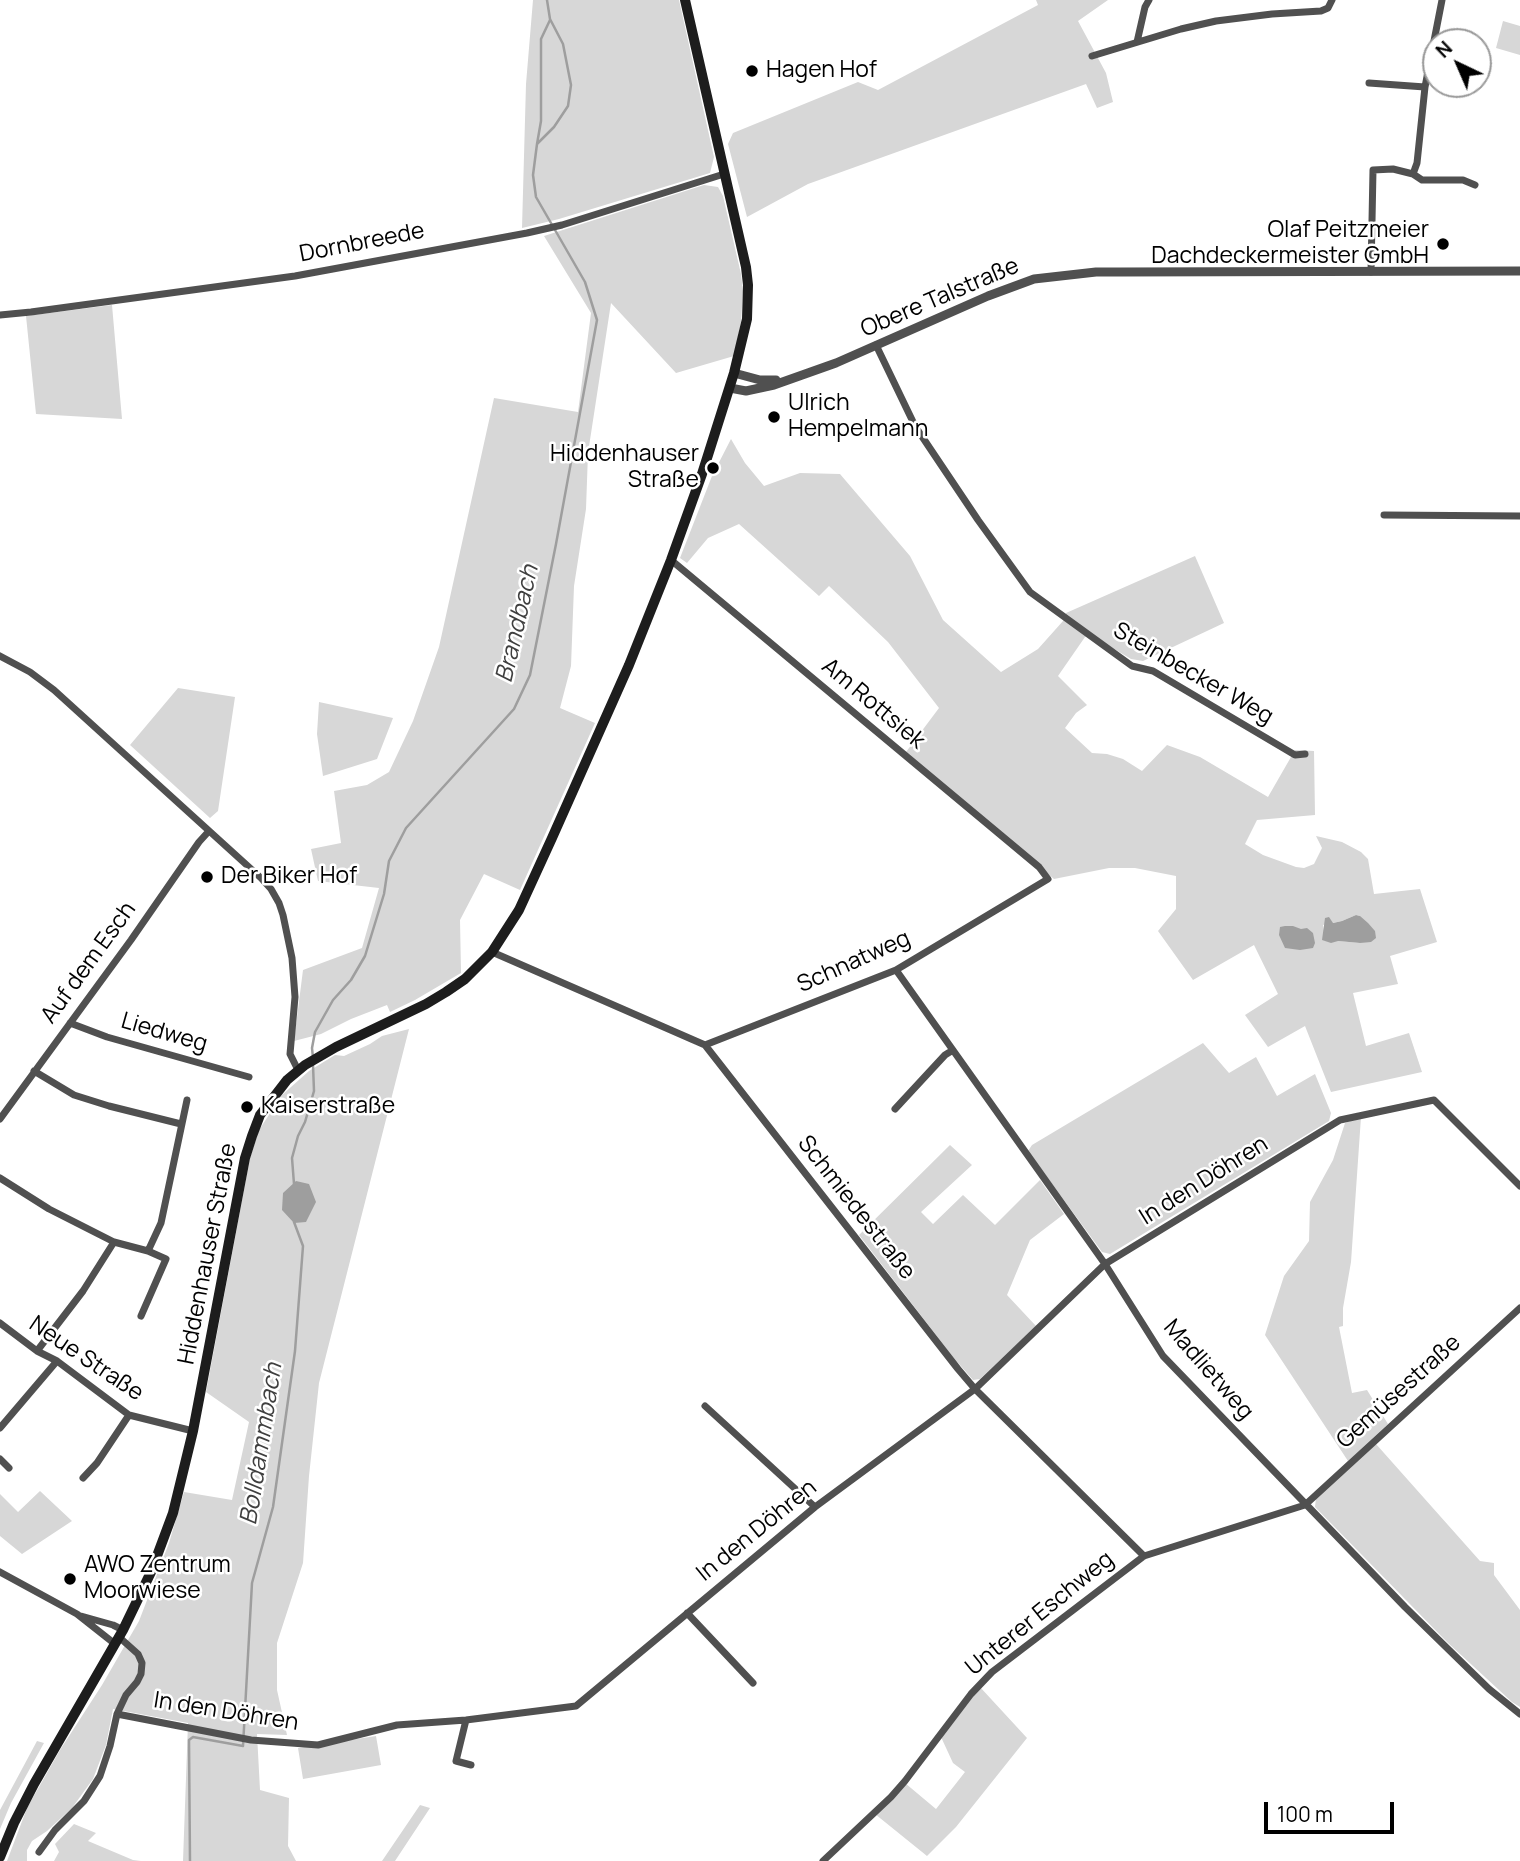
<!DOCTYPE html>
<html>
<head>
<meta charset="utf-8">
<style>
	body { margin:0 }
	#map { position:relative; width:1520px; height:1861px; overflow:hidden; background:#fff; font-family:Manrope,sans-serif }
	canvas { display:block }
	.north { position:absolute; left:1422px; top:28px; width:70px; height:70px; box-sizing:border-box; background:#fff; border:2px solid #999; border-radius:50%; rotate:316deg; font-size:19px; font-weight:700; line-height:28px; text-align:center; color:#000 }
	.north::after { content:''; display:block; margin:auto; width:24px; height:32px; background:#000; clip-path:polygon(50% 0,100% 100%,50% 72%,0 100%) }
	.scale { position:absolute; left:1264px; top:1802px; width:130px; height:32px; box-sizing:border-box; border:4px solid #000; border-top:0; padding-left:9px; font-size:21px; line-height:24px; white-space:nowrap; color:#000; -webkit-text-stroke:5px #fff; paint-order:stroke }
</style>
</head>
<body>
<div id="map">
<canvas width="1520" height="1861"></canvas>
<div class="north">N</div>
<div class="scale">100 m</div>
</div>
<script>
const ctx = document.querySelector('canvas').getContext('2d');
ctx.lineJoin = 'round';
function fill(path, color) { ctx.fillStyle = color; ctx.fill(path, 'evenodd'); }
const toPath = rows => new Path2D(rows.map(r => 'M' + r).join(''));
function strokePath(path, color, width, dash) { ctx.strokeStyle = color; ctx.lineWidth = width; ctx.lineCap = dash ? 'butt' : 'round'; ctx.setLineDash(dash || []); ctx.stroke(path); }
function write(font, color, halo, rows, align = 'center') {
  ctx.font = font + ' Manrope,sans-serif'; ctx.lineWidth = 5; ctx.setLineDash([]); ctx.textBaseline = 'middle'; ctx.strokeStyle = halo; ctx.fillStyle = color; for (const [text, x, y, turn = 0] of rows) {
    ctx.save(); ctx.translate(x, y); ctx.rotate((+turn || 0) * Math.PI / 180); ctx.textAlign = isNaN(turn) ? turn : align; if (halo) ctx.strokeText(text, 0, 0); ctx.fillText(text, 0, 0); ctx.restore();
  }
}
fill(toPath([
	[533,0,679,0,714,157,710,173,559,219,522,228,526,84],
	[1036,0,1108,0,1078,21,1106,73,1113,102,1097,108,1086,84,808,184,747,217,728,144,733,133,858,82,878,90,1038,5],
	[1503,21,1520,26,1520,55,1496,48],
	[704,185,718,187,723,196,741,274,743,291,741,322,734,356,676,373,611,303,588,453,586,509,574,586,571,666,560,708,595,723,520,890,484,874,460,920,461,973,415,1000,390,1012,387,1005,351,1019,321,1034,294,1041,303,970,362,948,379,888,318,881,311,849,341,843,334,791,367,785,389,772,413,721,439,647,494,398,578,412,591,313,544,236],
	[112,305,122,419,36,414,26,316],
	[731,439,745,463,764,486,800,473,840,474,910,556,943,620,1001,672,1038,649,1063,621,1066,613,1195,556,1224,623,1143,661,1131,659,1091,635,1085,637,1058,676,1087,705,1076,713,1065,728,1092,753,1107,754,1123,759,1142,771,1167,745,1200,757,1268,797,1295,750,1314,751,1315,815,1257,820,1245,844,1263,855,1296,867,1304,868,1314,864,1322,848,1316,836,1342,842,1361,852,1368,859,1374,894,1420,889,1437,942,1390,956,1398,984,1353,993,1366,1046,1409,1033,1422,1072,1331,1092,1305,1026,1268,1047,1245,1015,1278,994,1254,945,1193,980,1158,931,1176,909,1176,876,1135,868,1109,868,1054,879,906,752,939,708,888,642,829,586,819,596,739,524,708,538,687,563,680,558,712,476],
	[1356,915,1360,916,1360,943,1338,941,1324,931,1323,925,1342,921],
	[178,688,235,697,218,811,210,818,130,745],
	[319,702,393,718,377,759,323,776,317,734],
	[409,1029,319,1383,309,1476,303,1563,277,1643,277,1690,287,1735,257,1734,260,1790,289,1798,288,1846,296,1861,183,1861,188,1723,113,1709,106,1745,93,1779,72,1808,47,1831,32,1841,27,1850,27,1861,7,1861,27,1808,60,1750,102,1685,139,1621,169,1543,184,1492,232,1500,249,1422,206,1392,250,1158,259,1130,282,1095,309,1071,335,1055,344,1056,370,1044,382,1036],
	[1203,1043,1229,1073,1256,1057,1277,1096,1315,1074,1331,1113,1329,1121,1110,1254,1102,1252,1028,1151,1032,1145],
	[1361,1117,1351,1262,1343,1308,1343,1326,1339,1327,1352,1393,1367,1390,1388,1424,1348,1461,1265,1335,1284,1276,1309,1241,1310,1202,1333,1160,1345,1123],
	[950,1145,972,1165,921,1212,933,1224,963,1195,995,1225,1040,1180,1064,1214,1030,1240,1007,1295,1036,1326,980,1379,973,1380,953,1357,859,1235],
	[1376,1444,1480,1561,1494,1563,1494,1575,1520,1610,1520,1707,1512,1702,1447,1642,1315,1507,1316,1498],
	[40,1491,72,1521,22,1554,0,1536,0,1494,18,1512],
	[980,1687,1027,1738,956,1827,927,1856,875,1814,905,1783,936,1809,965,1772,953,1763,941,1737],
	[376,1736,381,1765,303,1779,298,1748],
	[37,1741,44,1743,11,1803,0,1829,0,1810],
	[420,1805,430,1808,395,1861,382,1861],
	[74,1824,96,1833,88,1841,133,1860,141,1861,54,1861,59,1852,55,1844]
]), '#d7d7d7');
fill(toPath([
	[1356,915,1360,916,1368,923,1375,931,1376,938,1371,942,1360,943,1338,941,1331,943,1322,940,1325,918,1329,917,1333,923,1342,921],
	[1285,926,1293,926,1301,929,1307,928,1313,933,1315,943,1313,948,1300,950,1285,948,1279,935,1280,927],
	[296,1181,309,1184,316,1202,306,1222,294,1223,282,1210,283,1193]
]), '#9e9e9e');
strokePath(toPath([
	[537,144,541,121,541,39,550,20],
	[313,1058,312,1048,315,1032,333,1000,351,980,365,956,384,894,389,861,406,828,514,709,530,675,556,544,597,320,585,282,536,197,533,175,537,144,554,127,568,106,571,85,563,44,550,19,547,0],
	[294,1184,292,1158,298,1136,305,1122,314,1091,313,1065],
	[190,1861,189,1740,193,1737,243,1746,252,1583,273,1507,295,1351,303,1246,294,1222]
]), '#9e9e9e', 2.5);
strokePath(toPath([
	[1137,42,1145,7,1149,0],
	[1092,56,1181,29,1216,21,1272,14,1321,11,1328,8,1332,0],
	[1369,83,1425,87],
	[1413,174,1417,163,1425,87,1442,0],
	[1371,272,1373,170,1393,169,1413,174,1422,180,1463,180,1475,185],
	[0,315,31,312,295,276,527,233,562,225,724,174],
	[876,345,915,426,978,520,1030,592,1132,666,1153,671,1295,755,1305,754],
	[1384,515,1520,516],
	[671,560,1039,867,1048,879,896,970,705,1045],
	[0,656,30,672,54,690,261,878,271,889,279,903,283,915,292,958,295,997,290,1054,298,1070],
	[492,952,705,1045,958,1369,975,1389,1144,1556],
	[896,970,1105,1264,1163,1356,1405,1607,1489,1689,1520,1714],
	[70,1023,107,1037,249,1077],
	[34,1071,74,1095,109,1106,181,1124],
	[895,1109,945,1055,953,1050],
	[0,1119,131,940,199,842,209,831],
	[0,1178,49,1209,114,1242,148,1251,166,1259,141,1316],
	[148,1251,161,1223,187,1100],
	[0,1323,37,1351,57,1361,129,1415,193,1431],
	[37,1351,83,1291,114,1242],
	[705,1406,815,1507],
	[0,1428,57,1361],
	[0,1459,9,1468],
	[83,1478,97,1463,129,1415],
	[0,1572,77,1614,115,1644],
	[687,1613,753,1683],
	[81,1616,113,1625,123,1630],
	[119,1637,138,1654,142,1663,141,1674,137,1682,126,1695,117,1714,251,1740,318,1745,397,1725,466,1720,576,1706,815,1507,975,1389,1105,1264,1340,1120,1434,1100,1520,1186],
	[466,1720,456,1761,471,1765],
	[39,1852,55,1830,84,1801,100,1776,110,1746,117,1714],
	[823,1861,891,1797,905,1781,971,1694,992,1672,1144,1556,1305,1505,1520,1308]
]), '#505050', 7);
strokePath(toPath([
	[734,373,760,380,776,380],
	[730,388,746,391,774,385,836,363,988,296,1034,279,1096,272,1121,272,1520,271]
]), '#505050', 9);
strokePath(toPath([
	[0,1857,14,1823,34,1784,123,1630,151,1572,173,1513,193,1431,245,1158,252,1136,260,1115,287,1080,305,1065,336,1047,426,1004,446,992,465,979,492,952,519,910,552,838,629,665,671,560,702,474,734,373,747,319,748,285,746,267,685,0]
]), '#1d1d1d', 10);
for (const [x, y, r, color] of [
	[752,71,7,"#000"],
	[1443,244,7,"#000"],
	[774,417,7,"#000"],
	[713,468,7,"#000"],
	[207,877,7,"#000"],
	[247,1107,7,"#000"],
	[70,1579,7,"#000"]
]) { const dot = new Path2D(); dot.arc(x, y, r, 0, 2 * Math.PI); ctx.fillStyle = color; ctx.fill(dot); strokePath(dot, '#fff', 2.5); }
write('23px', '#000', '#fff', [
	["Hagen Hof",766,71],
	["Olaf Peitzmeier",1429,231,"right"],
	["Dachdeckermeister GmbH",1429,257,"right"],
	["Ulrich",788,404],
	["Hempelmann",788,430],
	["Hiddenhauser",699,455,"right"],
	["Straße",699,481,"right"],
	["Der Biker Hof",221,877],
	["Kaiserstraße",261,1107],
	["AWO Zentrum",84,1566],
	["Moorwiese",84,1592]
], 'left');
write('23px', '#000', '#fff', [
	["Dornbreede",362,243,-11],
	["Obere Talstraße",940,298,-23],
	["Steinbecker Weg",1193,674,30],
	["Am Rottsiek",873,704,40],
	["Schnatweg",854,962,-24],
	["Auf dem Esch",89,963,-54],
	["Liedweg",164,1033,16],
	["In den Döhren",1204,1181,-32],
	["Schmiedestraße",856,1208,52],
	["Hiddenhauser Straße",208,1254,-79],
	["Neue Straße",86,1359,34],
	["Madlietweg",1208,1370,49],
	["Gemüsestraße",1399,1392,-42],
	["In den Döhren",757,1531,-39],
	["Unterer Eschweg",1040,1614,-39],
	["In den Döhren",226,1712,9]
]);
write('italic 24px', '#3f3f3f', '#fff', [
	["Brandbach",518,624,-77],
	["Bolldammbach",262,1444,-81]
]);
</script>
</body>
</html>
